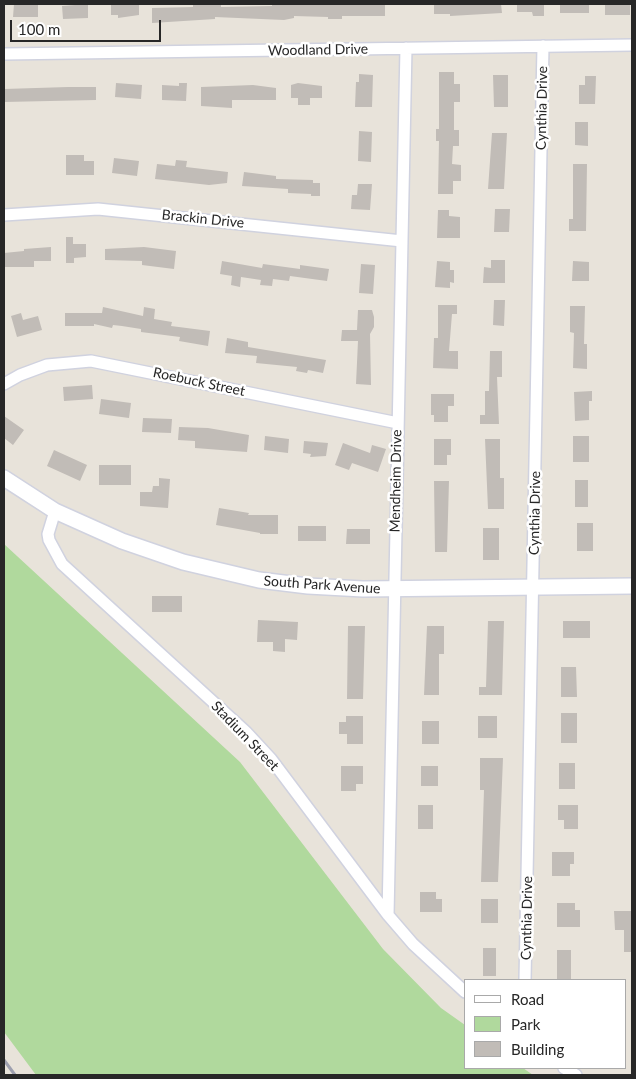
<!DOCTYPE html>
<html>
<head>
<meta charset="utf-8">
<style>
	body { margin:0 }
	#map { position:relative; width:636px; height:1079px; overflow:hidden; background:#e8e3da; font-family:Lato,sans-serif }
	canvas { display:block }
	.frame { position:absolute; inset:0; border:5px solid #272727; pointer-events:none }
	.legend { position:absolute; left:464px; top:979px; width:162px; height:90px; box-sizing:border-box; background:#fff; border:1px solid #a9a9a9; margin:0; padding:6px 9px; list-style:none; font-size:15px; color:#272727 }
	.legend li { display:flex; align-items:center; gap:10px; height:25px }
	.legend b { width:25px; border:1px solid #a9a9a9 }
	.scale { position:absolute; left:10px; top:20px; width:151px; height:22px; box-sizing:border-box; border:2px solid #272727; border-top:0; padding-left:6px; font-size:15px; line-height:18px; white-space:nowrap; color:#272727; -webkit-text-stroke:4px #fff; paint-order:stroke }
</style>
</head>
<body>
<div id="map">
<canvas width="636" height="1079"></canvas>
<div class="frame"></div>
<ul class="legend">
<li><b style="height:6px;background:#fff"></b>Road</li>
<li><b style="height:14px;background:#b0d99d"></b>Park</li>
<li><b style="height:14px;background:#c1bcb7"></b>Building</li>
</ul>
<div class="scale">100 m</div>
</div>
<script>
const ctx = document.querySelector('canvas').getContext('2d');
ctx.lineJoin = 'round';
function fill(path, color) { ctx.fillStyle = color; ctx.fill(path, 'evenodd'); }
const toPath = rows => new Path2D(rows.map(r => 'M' + r).join(''));
function strokePath(path, color, width, dash) { ctx.strokeStyle = color; ctx.lineWidth = width; ctx.lineCap = dash ? 'butt' : 'round'; ctx.setLineDash(dash || []); ctx.stroke(path); }
function write(font, color, halo, rows, align = 'center') {
  ctx.font = font + ' Lato,sans-serif'; ctx.lineWidth = 5; ctx.setLineDash([]); ctx.textBaseline = 'middle'; ctx.strokeStyle = halo; ctx.fillStyle = color; for (const [text, x, y, turn = 0] of rows) {
    ctx.save(); ctx.translate(x, y); ctx.rotate((+turn || 0) * Math.PI / 180); ctx.textAlign = isNaN(turn) ? turn : align; if (halo) ctx.strokeText(text, 0, 0); ctx.fillText(text, 0, 0); ctx.restore();
  }
}
fill(toPath([
	[4,544,240,762,383,949,441,1008,465,1025,465,1068,523,1068,533,1075,36,1075,4,1032]
]), '#b0d99d');
fill(toPath([
	[14,4,38,4,38,17,13,17],
	[88,4,88,18,63,19,62,6],
	[111,4,139,4,139,15,118,18,118,15,111,15],
	[193,4,221,4,221,7,272,6,272,4,385,4,385,16,342,16,342,19,328,19,328,17,294,16,294,18,284,20,215,17,215,19,152,23,152,8,193,7],
	[434,4,501,4,502,13,450,16,450,14,434,14],
	[517,4,544,4,544,16,533,16,532,12,517,12],
	[560,4,589,4,589,13,560,13],
	[605,4,630,4,630,15,605,15],
	[439,72,454,72,454,84,460,84,460,102,454,102,454,130,459,130,459,146,453,146,452,164,461,165,461,181,453,181,453,194,438,194,439,141,436,141,436,129,439,129],
	[359,74,373,75,372,107,355,107,356,82,359,82],
	[493,75,508,75,508,107,494,107],
	[585,76,596,76,595,104,579,104,579,85,585,85],
	[116,83,142,85,141,99,115,97],
	[179,83,187,83,186,101,162,100,162,85,179,86],
	[298,83,322,86,322,98,310,98,310,105,298,105,298,98,291,98,291,85],
	[253,85,276,88,276,100,232,100,232,108,201,106,201,87],
	[68,87,96,87,96,100,4,102,4,89],
	[575,122,588,122,588,146,575,145],
	[359,131,372,132,371,162,358,161],
	[492,133,507,133,504,189,488,189],
	[66,155,84,155,84,161,94,161,94,175,66,175],
	[114,158,139,161,137,176,112,173],
	[176,160,187,161,186,167,228,172,227,183,209,185,155,179,157,164,175,166],
	[573,164,587,164,586,231,569,231,569,219,573,219],
	[244,172,276,176,276,179,313,180,313,183,320,183,320,196,311,196,311,194,288,193,288,189,242,186],
	[358,184,372,184,370,210,351,209,352,195,357,195],
	[495,209,510,209,509,232,494,232],
	[438,210,449,210,449,216,460,217,460,238,437,238],
	[66,237,73,237,73,244,86,244,86,257,74,258,74,263,66,263],
	[51,247,51,261,34,261,34,267,4,267,4,253,24,251,24,249],
	[144,247,176,251,174,269,142,265,142,261,105,260,105,249],
	[491,260,505,260,505,283,483,283,484,267,491,268],
	[222,261,262,268,263,264,300,269,300,265,329,269,327,281,290,276,289,281,273,279,272,286,260,285,261,280,241,277,240,287,231,285,232,276,220,274],
	[437,261,450,262,450,270,454,270,454,283,450,282,450,288,435,287],
	[573,261,589,262,589,281,572,281],
	[361,264,375,265,373,294,359,293],
	[494,300,505,300,504,326,493,325],
	[438,305,457,305,457,314,452,314,449,351,458,351,458,369,433,368,434,338,438,338],
	[570,306,585,306,584,344,587,344,587,369,573,368,574,333,570,332],
	[103,307,143,316,144,307,155,309,154,319,172,322,171,326,210,331,208,346,179,341,180,337,141,332,141,329,122,326,113,325,112,328,94,324,94,326,65,326,65,313,102,313],
	[358,310,372,310,374,317,374,327,370,334,371,385,356,384,358,341,341,341,342,330,357,330],
	[21,313,23,320,38,316,42,330,17,337,11,316],
	[227,338,248,342,248,347,326,360,323,373,308,370,307,373,296,371,297,367,256,363,257,356,225,353],
	[490,351,502,351,502,377,497,377,499,424,480,424,480,415,485,415,485,391,489,391],
	[92,385,93,399,64,401,63,387],
	[592,391,592,401,589,401,589,420,575,421,574,392],
	[431,394,454,394,454,406,448,406,448,422,434,422,434,415,431,415],
	[101,399,131,403,129,418,99,414],
	[4,416,24,430,13,445,4,438],
	[143,418,172,419,171,433,142,432],
	[179,427,208,428,249,435,247,452,195,448,195,441,178,440],
	[265,436,289,439,288,453,264,450],
	[573,436,589,436,589,462,573,462],
	[434,439,451,439,451,455,447,455,447,465,434,465],
	[485,439,500,439,500,478,504,478,504,509,488,509],
	[304,441,328,443,326,456,310,457,311,454,303,453],
	[343,443,370,453,372,445,386,449,378,472,352,463,349,470,335,465],
	[54,450,87,465,80,481,47,466],
	[99,465,131,465,131,485,99,485],
	[159,478,170,479,168,508,140,506,140,492,152,492,153,486,159,486],
	[575,480,588,480,588,507,575,507],
	[434,481,449,481,447,552,435,552],
	[219,508,249,513,248,515,278,515,278,534,260,534,260,533,216,525],
	[577,523,593,523,593,551,577,551],
	[298,526,326,526,326,541,298,541],
	[483,528,499,528,499,560,483,560],
	[347,529,370,529,370,544,346,544],
	[152,596,182,596,182,612,152,612],
	[258,620,298,622,297,640,285,639,285,652,273,651,273,642,257,642],
	[488,621,504,621,502,695,479,695,479,687,486,687],
	[563,621,590,621,590,638,563,638],
	[348,626,365,626,363,699,347,699],
	[427,626,444,626,444,654,439,654,439,695,424,695],
	[561,667,576,667,577,697,561,697],
	[561,713,577,713,577,743,561,743],
	[346,716,363,716,363,744,347,744,347,734,339,734,339,722,346,722],
	[478,716,497,716,497,738,478,738],
	[422,721,439,721,439,744,422,744],
	[480,758,503,758,498,882,481,882,484,790,480,790],
	[559,763,575,763,575,789,559,789],
	[341,766,363,766,363,784,356,784,356,791,341,791],
	[421,766,438,766,438,786,421,786],
	[418,805,433,805,433,829,418,829],
	[558,805,578,805,578,829,564,829,564,820,558,820],
	[552,852,574,852,574,864,570,864,570,876,552,876],
	[420,892,436,892,436,899,442,899,442,912,420,912],
	[481,899,498,899,498,923,481,923],
	[557,903,575,903,575,910,580,910,580,927,557,927],
	[614,911,632,911,632,952,624,952,624,930,615,930],
	[483,948,496,948,496,976,483,976],
	[557,950,571,950,571,980,557,980]
]), '#c1bcb7');
const minor = toPath([
	[4,54,632,45],
	[4,215,98,209,402,241],
	[4,384,20,375,47,365,91,361,398,423],
	[55,511,48,534,49,540,62,564,246,732,271,759,388,915,413,944,465,992],
	[388,915,406,48],
	[525,980,543,46],
	[564,1068,576,1075]
]);
const tertiary = toPath([
	[4,478,55,511,122,541,183,562,259,580,308,586,363,589,632,586]
]);
strokePath(minor, '#d0d2df', 14);
strokePath(tertiary, '#d0d2df', 18);
strokePath(minor, '#fff', 11);
strokePath(tertiary, '#fff', 15);
strokePath(toPath([
	[4,1060,15,1075]
]), '#9ea0af', 3);
write('14px', '#272727', '#fff', [
	["Woodland Drive",318,50,-1],
	["Cynthia Drive",542,108,-89],
	["Brackin Drive",203,219,6],
	["Roebuck Street",199,382,12],
	["Mendheim Drive",396,481,-89],
	["Cynthia Drive",535,513,-89],
	["South Park Avenue",322,585,4],
	["Stadium Street",245,736,46],
	["Cynthia Drive",527,918,-89]
]);
</script>
</body>
</html>
